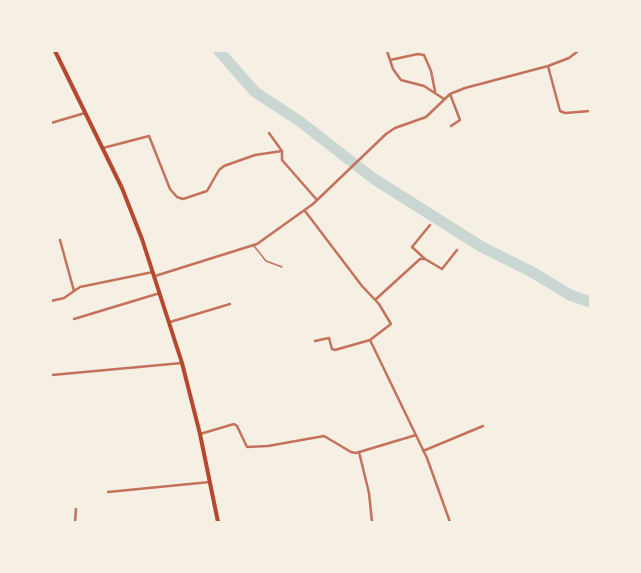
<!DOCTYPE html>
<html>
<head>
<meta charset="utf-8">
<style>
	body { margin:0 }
	#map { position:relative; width:641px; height:573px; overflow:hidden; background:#f6efe4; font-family:Overpass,sans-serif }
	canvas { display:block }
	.frame { position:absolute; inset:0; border:52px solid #f6efe4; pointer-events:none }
</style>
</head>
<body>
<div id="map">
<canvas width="641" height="573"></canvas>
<div class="frame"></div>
</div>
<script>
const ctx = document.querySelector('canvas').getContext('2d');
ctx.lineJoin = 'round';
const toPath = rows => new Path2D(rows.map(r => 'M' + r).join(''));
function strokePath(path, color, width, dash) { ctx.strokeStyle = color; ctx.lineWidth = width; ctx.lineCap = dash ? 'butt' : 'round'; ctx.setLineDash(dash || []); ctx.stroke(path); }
strokePath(toPath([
	[219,51,255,92,298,120,374,179,482,247,532,272,570,295,590,302]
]), '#c9d6d2', 11);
strokePath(toPath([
	[254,246,266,261,282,267]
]), '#c5725c', 1.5);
strokePath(toPath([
	[387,51,393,69,401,80,424,86,444,99],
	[390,60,418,54,424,55,431,71,435,91],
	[548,66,560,111,565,113,590,111],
	[450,94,460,120,451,126],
	[51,123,85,113],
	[269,133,282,151,282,160,317,200],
	[103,148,149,136,170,189,177,197,183,199,207,191,219,170,224,166,255,155,282,151],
	[305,211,362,286,379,304,391,324,370,340,335,350,332,349,329,338,315,341],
	[60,240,74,291],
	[425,259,412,247,430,225],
	[155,276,257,244,313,204,386,134,395,128,426,117,450,94,465,88,548,66,569,58,578,51],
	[375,300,420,259,425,259,442,269,457,250],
	[51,301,64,298,80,287,153,272],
	[74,319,160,293],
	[170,322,230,304],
	[370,340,427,458,450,522],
	[52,375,182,363],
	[200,434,234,424,237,426,247,447,268,446,324,436,351,452,356,453,416,435],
	[423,451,483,426],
	[359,452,369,493,372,522],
	[108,492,210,482],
	[75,522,76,509]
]), '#c5725c', 2.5);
strokePath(toPath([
	[55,51,122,188,142,239,182,363,200,434,218,522]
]), '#b5482f', 4);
</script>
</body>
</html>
